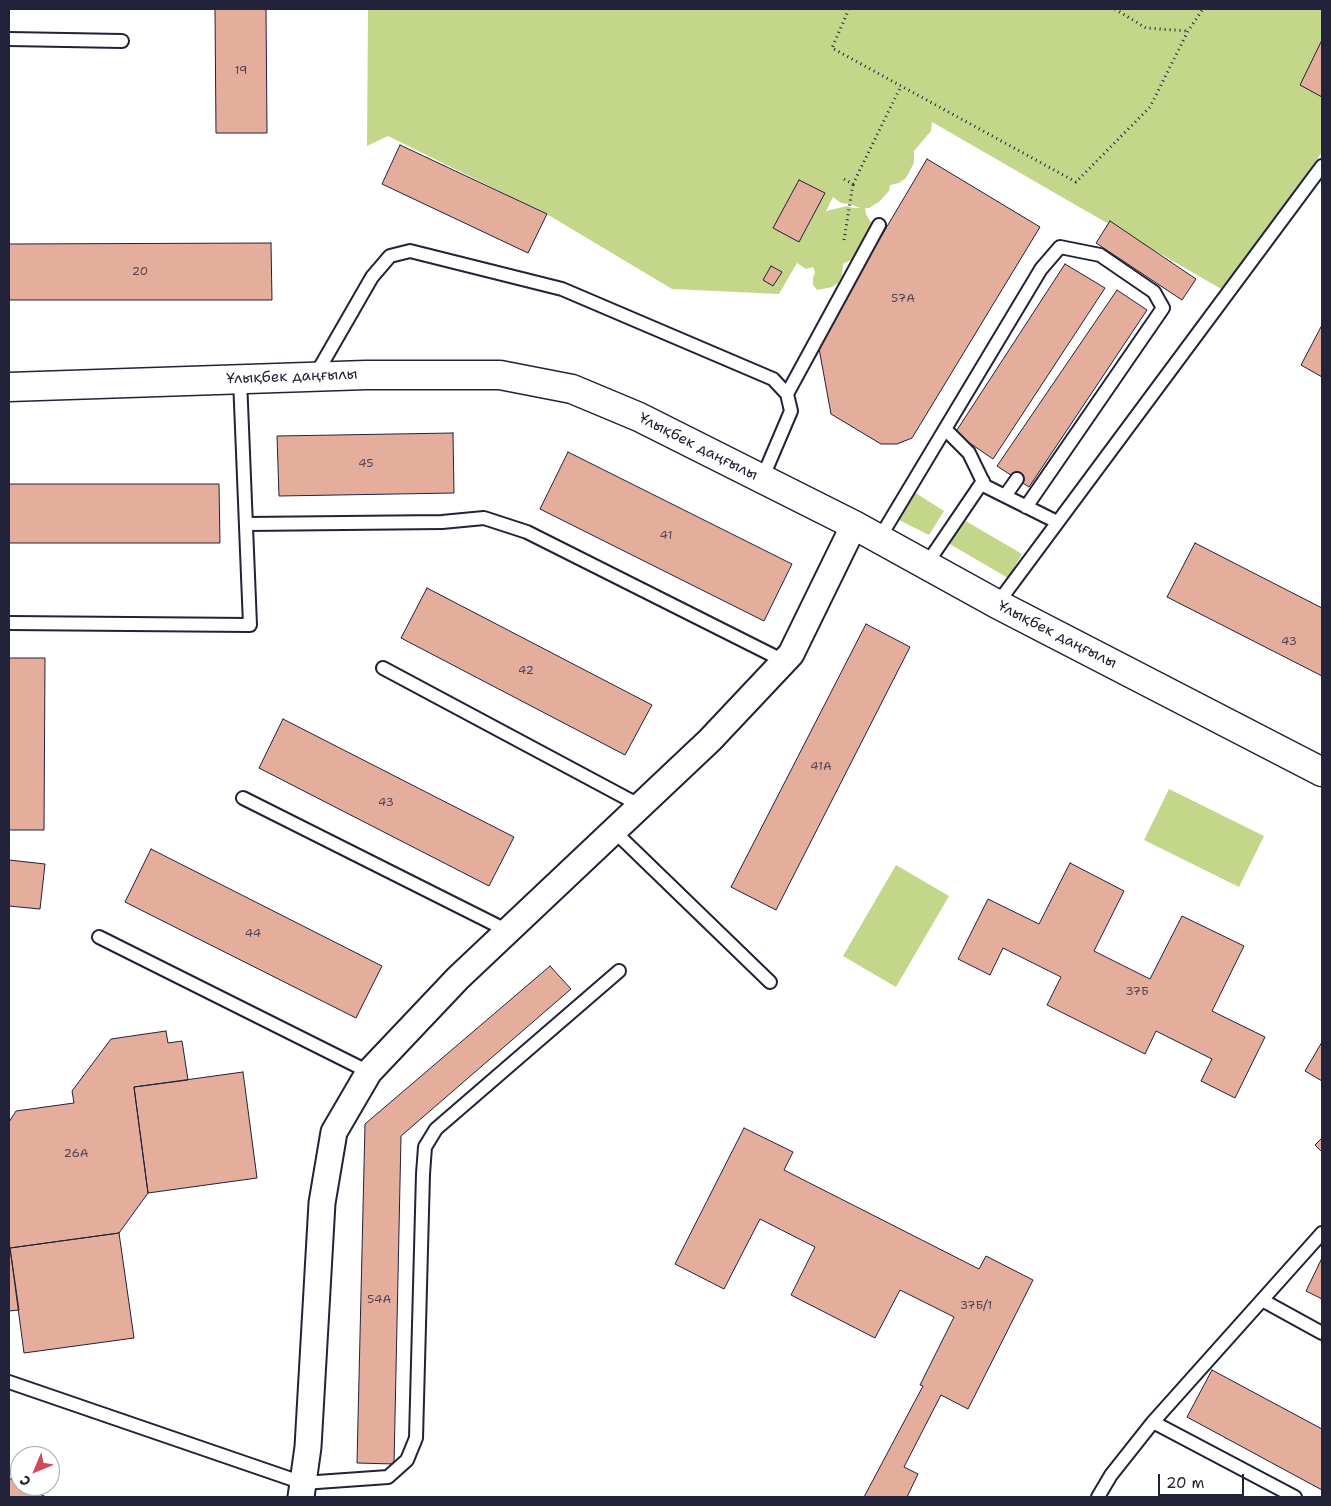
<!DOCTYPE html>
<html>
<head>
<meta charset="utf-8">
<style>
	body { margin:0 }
	#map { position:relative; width:1331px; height:1506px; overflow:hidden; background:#fff; font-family:"Shantell Sans",sans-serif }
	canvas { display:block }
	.frame { position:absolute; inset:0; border:10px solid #22223b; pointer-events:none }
	.north { position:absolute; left:10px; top:1446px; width:50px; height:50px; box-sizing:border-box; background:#fff; border:1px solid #a7a7b1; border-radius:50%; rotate:225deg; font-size:14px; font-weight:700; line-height:20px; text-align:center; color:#22223b }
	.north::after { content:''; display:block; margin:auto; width:18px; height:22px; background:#d1495b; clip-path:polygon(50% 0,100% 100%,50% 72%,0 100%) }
	.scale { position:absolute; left:1158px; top:1474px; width:86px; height:22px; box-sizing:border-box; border:2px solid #22223b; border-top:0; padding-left:6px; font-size:15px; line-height:18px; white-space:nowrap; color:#22223b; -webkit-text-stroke:4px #fff; paint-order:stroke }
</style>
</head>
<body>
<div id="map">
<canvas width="1331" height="1506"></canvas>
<div class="frame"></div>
<div class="north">С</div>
<div class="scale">20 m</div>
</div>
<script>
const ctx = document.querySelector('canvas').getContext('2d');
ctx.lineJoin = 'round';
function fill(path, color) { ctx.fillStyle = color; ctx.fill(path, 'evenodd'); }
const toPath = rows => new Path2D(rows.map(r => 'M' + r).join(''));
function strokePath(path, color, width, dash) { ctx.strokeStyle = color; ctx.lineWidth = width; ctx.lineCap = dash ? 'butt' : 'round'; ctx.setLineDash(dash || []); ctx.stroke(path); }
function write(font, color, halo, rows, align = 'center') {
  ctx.font = font + ' "Shantell Sans",sans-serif'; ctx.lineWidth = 4; ctx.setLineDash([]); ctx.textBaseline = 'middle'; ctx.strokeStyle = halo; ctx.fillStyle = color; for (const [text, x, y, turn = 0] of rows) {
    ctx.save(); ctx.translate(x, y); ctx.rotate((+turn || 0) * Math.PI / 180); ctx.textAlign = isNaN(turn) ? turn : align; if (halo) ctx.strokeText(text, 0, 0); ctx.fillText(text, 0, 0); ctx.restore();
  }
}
fill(toPath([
	[368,9,1322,9,1322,152,1223,290,932,122,931,131,914,151,914,163,906,178,899,183,890,185,889,191,879,202,869,208,865,208,866,214,870,221,877,228,855,258,843,264,842,276,838,283,832,287,817,290,813,285,813,278,815,272,813,267,806,269,797,263,779,294,672,289,550,216,388,136,367,146],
	[833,197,841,203,850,204,860,208,853,208,847,206,826,211],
	[914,492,944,511,929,535,897,519],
	[964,520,1022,554,1008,578,948,543],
	[1169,789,1264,836,1239,887,1144,840],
	[896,865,949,896,896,987,843,956]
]), '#c4d68a');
const building = toPath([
	[215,9,266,9,267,133,216,133,215,9],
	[1322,40,1322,97,1300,85,1322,40],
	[400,145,547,214,528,253,382,184,400,145],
	[927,159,1040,227,912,438,897,444,881,444,831,414,818,343,927,159],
	[799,180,825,193,799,242,773,228,799,180],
	[1110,221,1196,279,1182,300,1096,243,1110,221],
	[271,243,272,300,9,300,9,244,271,243],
	[1065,264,1105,288,993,459,955,433,1065,264],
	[771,266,782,272,773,286,763,280,771,266],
	[1117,290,1147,310,1029,487,997,466,1117,290],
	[1322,325,1322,377,1301,365,1322,325],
	[453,433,454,493,279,496,277,436,453,433],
	[568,452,792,564,764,621,540,509,568,452],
	[9,484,219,484,220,543,9,543,9,484],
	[1195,543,1322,608,1322,676,1167,597,1195,543],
	[427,588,652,705,625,755,401,638,427,588],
	[866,624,910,647,776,910,731,887,866,624],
	[9,658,45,658,44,830,9,830,9,658],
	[283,719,514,837,489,886,259,768,283,719],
	[151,849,382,966,356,1018,125,902,151,849],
	[9,860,45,864,40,909,9,906,9,860],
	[1070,863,1124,891,1094,951,1150,979,1182,916,1244,946,1212,1011,1265,1037,1235,1098,1201,1081,1212,1059,1156,1031,1145,1054,1047,1005,1061,977,1003,948,990,975,958,959,988,899,1039,924,1070,863],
	[550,966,571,989,401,1136,394,1464,357,1463,365,1124,550,966],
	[166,1031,168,1043,182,1041,188,1080,134,1087,148,1193,119,1233,10,1248,19,1310,9,1311,9,1122,16,1111,74,1103,72,1091,111,1039,166,1031],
	[1322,1042,1322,1081,1305,1071,1322,1042],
	[243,1072,257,1178,148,1193,134,1087,243,1072],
	[744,1128,793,1152,784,1170,979,1269,986,1256,1033,1280,968,1409,941,1395,904,1467,918,1474,907,1497,864,1497,923,1386,920,1385,954,1317,900,1290,875,1338,791,1295,815,1247,760,1219,724,1289,675,1264,744,1128],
	[1322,1138,1322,1152,1315,1145,1322,1138],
	[119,1233,134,1338,24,1353,10,1248,119,1233],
	[1322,1258,1322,1299,1306,1291,1322,1258],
	[1212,1370,1322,1429,1322,1490,1187,1417,1212,1370],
	[9,1478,20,1484,20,1486,24,1486,46,1497,9,1497,9,1478]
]);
fill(building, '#e5ad9c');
strokePath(building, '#22223b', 1);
const service = toPath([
	[9,39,122,41],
	[315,376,372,277,390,256,410,251,562,289,773,379,787,394,791,411,762,479],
	[787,394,879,225],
	[945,429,969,453,985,486,1057,522],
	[1005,496,1017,479],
	[247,524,442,522,484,518,527,532,784,661],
	[879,539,1041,269,1060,247,1100,255,1154,292,1163,308,1026,507],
	[926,565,983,481],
	[997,604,1322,166],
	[9,623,250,625,240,379],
	[383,668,641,806],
	[243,798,508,931],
	[614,831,770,982],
	[99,937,369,1072],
	[1262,1300,1322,1333],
	[9,1382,303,1483,388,1477,407,1460,416,1438,423,1174,425,1147,436,1129,619,971],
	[1153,1422,1295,1497],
	[1098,1497,1111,1475,1153,1422,1322,1233]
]);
const minor = toPath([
	[301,1497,308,1447,322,1203,334,1132,369,1072,458,978,710,740,791,654,854,525]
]);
const tertiary = toPath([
	[9,387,366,375,500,375,572,389,639,417,854,525,997,604,1322,772]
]);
strokePath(service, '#22223b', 16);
strokePath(minor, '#22223b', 29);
strokePath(tertiary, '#22223b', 31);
strokePath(toPath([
	[849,9,832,48,1076,182,1150,107,1188,31,1203,9],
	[1115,9,1146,28,1188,31],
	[844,179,853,184,901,86],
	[844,240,853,184]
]), '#22223b', 3, [1, 4]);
strokePath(service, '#fff', 12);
strokePath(minor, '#fff', 25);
strokePath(tertiary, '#fff', 28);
write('12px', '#534553', null, [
	["19",241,71],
	["20",140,272],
	["57А",903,299],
	["45",366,464],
	["41",666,536],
	["43",1289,642],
	["42",526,671],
	["41А",821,767],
	["43",386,803],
	["44",253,934],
	["37Б",1137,992],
	["26А",76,1154],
	["54А",379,1300],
	["37Б/1",976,1306]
]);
write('15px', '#22223b', '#fff', [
	["Ұлықбек даңғылы",292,377,-2],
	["Ұлықбек даңғылы",698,447,27],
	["Ұлықбек даңғылы",1057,635,27]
]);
</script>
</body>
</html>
